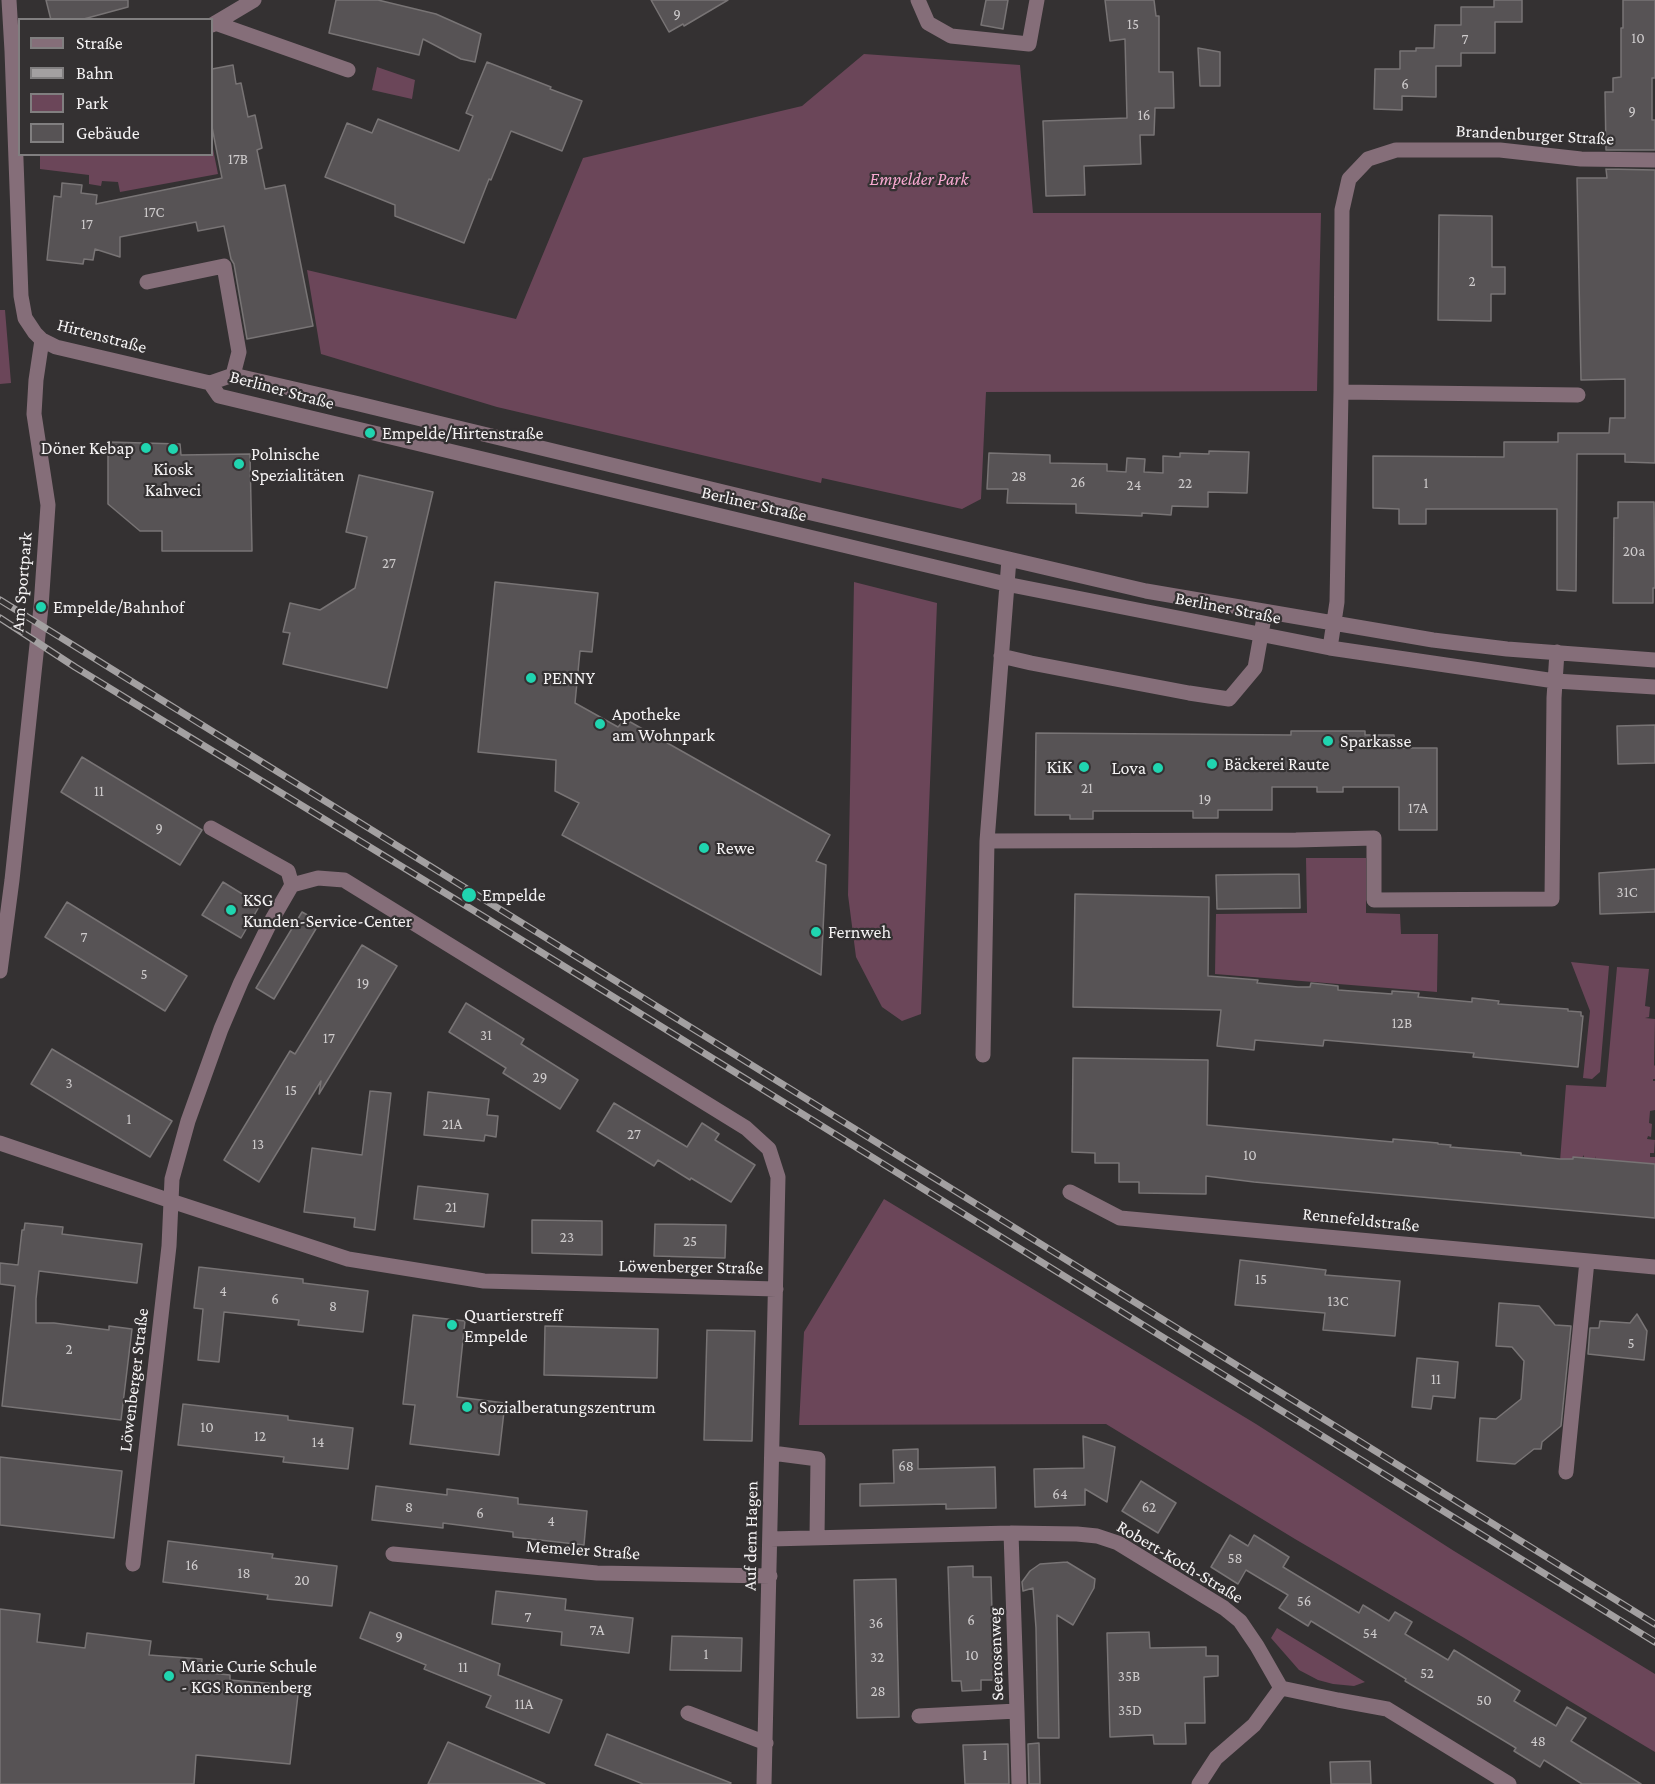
<!DOCTYPE html>
<html>
<head>
<meta charset="utf-8">
<style>
	body { margin:0 }
	#map { position:relative; width:1655px; height:1784px; overflow:hidden; background:#343132; font-family:"Crimson Pro",serif }
	canvas { display:block }
	.legend { position:absolute; left:18px; top:18px; width:195px; height:138px; box-sizing:border-box; background:#343132; border:2px solid #817f80; margin:0; padding:8px 10px; list-style:none; font-size:18px; color:#f5f3f4 }
	.legend li { display:flex; align-items:center; gap:12px; height:30px }
	.legend b { width:30px; border:2px solid #817f80 }
</style>
</head>
<body>
<div id="map">
<canvas width="1655" height="1784"></canvas>
<ul class="legend">
<li><b style="height:8px;background:#856e79"></b>Straße</li>
<li><b style="height:8px;background:#a3a0a1"></b>Bahn</li>
<li><b style="height:16px;background:#6b4659"></b>Park</li>
<li><b style="height:16px;background:#575355"></b>Gebäude</li>
</ul>
</div>
<script>
const ctx = document.querySelector('canvas').getContext('2d');
ctx.lineJoin = 'round';
function fill(path, color) { ctx.fillStyle = color; ctx.fill(path, 'evenodd'); }
const toPath = rows => new Path2D(rows.map(r => 'M' + r).join(''));
function strokePath(path, color, width, dash) { ctx.strokeStyle = color; ctx.lineWidth = width; ctx.lineCap = dash ? 'butt' : 'round'; ctx.setLineDash(dash || []); ctx.stroke(path); }
function write(font, color, halo, rows, align = 'center') {
  ctx.font = font + ' "Crimson Pro",serif'; ctx.lineWidth = 4.5; ctx.setLineDash([]); ctx.textBaseline = 'middle'; ctx.strokeStyle = halo; ctx.fillStyle = color; for (const [text, x, y, turn = 0] of rows) {
    ctx.save(); ctx.translate(x, y); ctx.rotate((+turn || 0) * Math.PI / 180); ctx.textAlign = isNaN(turn) ? turn : align; if (halo) ctx.strokeText(text, 0, 0); ctx.fillText(text, 0, 0); ctx.restore();
  }
}
fill(toPath([
	[864,54,1020,65,1033,213,1321,213,1317,391,986,392,981,499,962,509,822,478,821,483,497,407,321,354,307,270,516,319,583,158,802,106],
	[377,67,415,80,412,99,372,90],
	[212,144,218,174,120,192,118,182,102,181,101,186,89,184,89,175,40,169,40,155,212,154],
	[0,310,5,310,11,383,0,384],
	[854,582,937,603,921,1014,902,1021,882,1007,856,957,848,895],
	[1306,858,1366,858,1366,913,1400,914,1401,934,1438,934,1437,992,1215,974,1216,914,1307,913],
	[1571,962,1609,966,1600,1072,1592,1079,1583,1078,1590,1011],
	[1617,967,1649,969,1645,1006,1650,1007,1649,1017,1645,1018,1655,1019,1654,1065,1655,1066,1655,1079,1653,1079,1653,1081,1655,1081,1655,1110,1650,1111,1649,1123,1652,1124,1651,1137,1648,1136,1647,1139,1655,1140,1654,1153,1650,1153,1650,1157,1655,1157,1655,1168,1596,1159,1596,1156,1595,1161,1584,1160,1584,1155,1582,1158,1573,1157,1572,1166,1560,1161,1566,1085,1606,1087],
	[884,1199,1256,1424,1454,1551,1655,1674,1655,1752,1461,1636,1295,1539,1106,1424,799,1425,804,1332],
	[1277,1628,1365,1682,1354,1686,1333,1684,1318,1680,1299,1670,1271,1638]
]), '#6b4659');
const building = toPath([
	[46,0,128,0,128,7,80,20,51,20,46,0],
	[336,0,378,0,436,14,481,34,475,62,461,59,423,39,419,55,329,33,336,0],
	[651,0,728,0,684,26,683,24,669,32,651,0],
	[986,0,1008,0,1003,29,981,25,986,0],
	[1105,0,1154,0,1156,16,1159,16,1159,72,1173,72,1174,108,1155,108,1154,135,1140,135,1141,164,1084,166,1085,195,1046,196,1043,121,1127,118,1125,39,1110,41,1105,0],
	[1494,0,1522,0,1522,22,1495,22,1495,53,1461,53,1461,66,1436,66,1436,97,1402,96,1402,110,1374,109,1375,69,1400,69,1400,51,1416,51,1416,48,1434,48,1435,25,1461,25,1461,7,1494,7,1494,0],
	[1623,0,1655,0,1655,78,1652,78,1652,120,1655,120,1655,150,1606,150,1605,92,1613,92,1613,78,1621,77,1621,28,1623,28,1623,0],
	[1198,48,1220,52,1220,86,1200,86,1198,48],
	[487,62,551,87,550,89,582,101,562,151,511,131,491,180,489,179,464,243,395,216,395,205,325,177,347,123,372,133,378,119,459,151,473,116,466,113,487,62],
	[233,65,236,84,241,83,248,117,255,115,262,148,257,150,265,189,285,185,313,326,247,339,234,264,231,259,224,226,198,231,196,222,120,237,120,257,95,249,93,260,84,259,83,264,47,260,54,196,61,197,62,183,82,185,81,193,97,195,96,204,222,178,212,127,212,69,233,65],
	[1606,169,1655,170,1655,463,1625,462,1625,454,1577,454,1576,591,1557,590,1557,509,1426,509,1426,524,1399,524,1399,509,1373,508,1373,456,1504,457,1504,442,1558,442,1558,433,1609,433,1610,418,1625,418,1625,379,1581,380,1577,178,1607,178,1606,169],
	[1439,215,1492,216,1492,267,1505,267,1505,294,1491,294,1491,321,1438,320,1439,215],
	[108,442,180,444,181,455,250,454,252,551,162,551,162,531,140,531,108,504,108,442],
	[1209,451,1249,452,1247,493,1208,492,1208,507,1172,506,1171,515,1142,513,1142,516,1076,513,1076,504,1007,503,1008,489,987,489,989,453,1050,455,1050,463,1107,464,1107,471,1126,472,1127,458,1145,459,1144,472,1163,473,1163,456,1180,457,1180,453,1209,454,1209,451],
	[359,475,433,492,387,688,283,664,290,633,283,632,290,603,320,610,355,588,367,537,346,532,359,475],
	[1618,502,1654,502,1655,588,1653,588,1653,603,1613,603,1614,518,1618,518,1618,502],
	[495,582,598,593,592,652,580,651,575,703,618,727,625,719,830,835,816,861,826,865,821,975,562,835,579,803,555,791,556,760,478,752,495,582],
	[1655,725,1655,763,1618,764,1617,726,1655,725],
	[1291,731,1365,731,1365,735,1394,735,1395,748,1437,748,1437,830,1399,830,1399,787,1343,787,1343,792,1317,792,1317,787,1272,787,1272,810,1218,810,1218,818,1193,818,1193,811,1093,811,1093,819,1070,819,1070,815,1035,815,1036,733,1291,735,1291,731],
	[82,757,202,830,180,865,61,792,82,757],
	[1655,869,1655,912,1600,914,1599,873,1655,869],
	[1299,874,1300,908,1217,909,1216,875,1299,874],
	[223,882,260,905,241,938,202,915,223,882],
	[1075,894,1209,897,1208,976,1258,980,1257,983,1298,987,1310,987,1311,983,1338,986,1338,990,1392,994,1392,991,1419,993,1418,997,1472,1002,1472,998,1499,1001,1498,1004,1568,1009,1568,1011,1581,1012,1581,1016,1583,1016,1578,1067,1473,1057,1474,1053,1324,1040,1323,1046,1255,1040,1254,1050,1217,1046,1221,1010,1073,1007,1075,894],
	[67,902,187,976,165,1011,45,937,67,902],
	[302,912,320,922,274,999,256,988,302,912],
	[362,945,397,966,319,1094,321,1081,259,1182,224,1160,290,1051,295,1054,362,945],
	[466,1003,524,1039,521,1044,578,1080,560,1109,503,1073,506,1068,449,1032,466,1003],
	[52,1049,172,1121,150,1157,31,1084,52,1049],
	[1073,1058,1208,1060,1207,1125,1393,1142,1393,1139,1438,1143,1438,1144,1451,1145,1450,1147,1521,1153,1521,1155,1560,1159,1573,1159,1573,1157,1655,1164,1655,1218,1254,1182,1206,1176,1206,1194,1139,1193,1139,1182,1119,1182,1119,1163,1095,1163,1095,1153,1072,1152,1073,1058],
	[370,1091,391,1093,375,1230,354,1227,355,1218,304,1212,312,1148,362,1155,370,1091],
	[428,1092,489,1099,487,1115,498,1116,496,1137,485,1135,484,1141,424,1135,428,1092],
	[614,1103,687,1147,702,1123,719,1134,715,1140,755,1165,731,1202,691,1178,690,1180,658,1160,654,1166,597,1131,614,1103],
	[418,1186,488,1194,484,1227,414,1219,418,1186],
	[532,1220,602,1221,602,1255,532,1253,532,1220],
	[25,1223,63,1227,62,1234,142,1244,137,1283,39,1271,36,1299,36,1323,54,1323,109,1330,109,1326,132,1329,121,1420,2,1406,15,1286,0,1284,0,1263,18,1265,22,1230,24,1230,25,1223],
	[655,1224,726,1225,725,1258,654,1256,655,1224],
	[1240,1260,1326,1270,1325,1275,1400,1281,1395,1336,1323,1330,1325,1313,1235,1305,1240,1260],
	[199,1267,303,1279,303,1283,368,1291,363,1332,298,1325,299,1320,224,1312,219,1362,198,1360,203,1309,194,1308,199,1267],
	[1499,1303,1539,1306,1555,1325,1571,1326,1561,1426,1542,1442,1541,1449,1534,1449,1515,1464,1477,1461,1480,1418,1496,1419,1521,1399,1524,1361,1512,1347,1496,1346,1499,1303],
	[1637,1314,1647,1331,1644,1360,1588,1354,1590,1328,1599,1328,1600,1321,1630,1323,1637,1314],
	[413,1315,465,1321,457,1397,505,1403,499,1455,410,1444,415,1405,403,1404,413,1315],
	[545,1326,658,1329,657,1378,544,1375,545,1326],
	[707,1330,755,1331,752,1441,704,1440,707,1330],
	[1417,1358,1458,1362,1455,1398,1433,1396,1431,1409,1412,1407,1417,1358],
	[183,1404,288,1416,288,1420,353,1428,348,1469,283,1462,284,1457,178,1445,183,1404],
	[1083,1436,1115,1447,1107,1502,1085,1489,1085,1505,1035,1507,1034,1469,1084,1468,1083,1436],
	[918,1449,918,1469,995,1467,996,1508,946,1509,946,1504,860,1506,860,1484,894,1483,893,1450,918,1449],
	[0,1457,122,1471,114,1538,0,1525,0,1457],
	[1141,1481,1176,1503,1158,1533,1122,1511,1141,1481],
	[376,1486,447,1495,447,1489,518,1498,518,1504,587,1511,584,1545,513,1537,513,1532,443,1523,443,1528,372,1520,376,1486],
	[1230,1535,1248,1546,1254,1535,1289,1557,1283,1567,1359,1613,1363,1605,1389,1621,1395,1612,1412,1622,1405,1634,1448,1660,1454,1650,1520,1691,1514,1701,1556,1726,1567,1707,1586,1718,1571,1741,1641,1784,1582,1784,1544,1760,1540,1767,1514,1751,1516,1748,1405,1681,1406,1679,1311,1621,1308,1626,1279,1608,1288,1595,1266,1582,1246,1570,1238,1584,1211,1567,1230,1535],
	[168,1541,273,1554,272,1558,337,1566,332,1606,267,1599,268,1595,163,1582,168,1541],
	[1067,1562,1095,1579,1094,1588,1073,1625,1057,1615,1059,1738,1038,1738,1036,1628,1033,1588,1023,1591,1022,1582,1030,1571,1040,1564,1067,1562],
	[973,1566,973,1577,991,1577,994,1680,981,1680,981,1690,962,1691,961,1681,952,1681,948,1567,973,1566],
	[896,1579,899,1717,857,1718,854,1580,896,1579],
	[496,1591,566,1599,565,1610,633,1618,629,1653,561,1645,562,1632,492,1624,496,1591],
	[0,1609,40,1614,37,1642,85,1648,87,1633,151,1641,149,1655,202,1659,201,1672,230,1675,230,1680,299,1686,290,1764,196,1755,194,1784,0,1784,0,1609],
	[370,1612,500,1664,498,1675,562,1700,549,1733,486,1707,491,1696,424,1669,426,1665,360,1638,370,1612],
	[1149,1632,1150,1648,1206,1647,1206,1656,1218,1656,1218,1676,1204,1677,1205,1723,1185,1723,1186,1744,1154,1744,1153,1735,1110,1737,1107,1633,1149,1632],
	[672,1636,742,1638,741,1671,670,1670,672,1636],
	[607,1734,731,1783,730,1784,643,1784,595,1765,607,1734],
	[448,1742,545,1784,428,1784,448,1742],
	[1039,1743,1040,1784,1029,1784,1028,1744,1039,1743],
	[1008,1744,1009,1784,965,1784,963,1745,1008,1744],
	[1370,1761,1371,1784,1331,1784,1330,1762,1370,1761]
]);
fill(building, '#575355');
strokePath(building, '#787475', 1.5);
strokePath(toPath([
	[9,0,12,51,21,296,25,318,35,333,42,340,56,347,210,383],
	[918,0,928,23,951,36,1029,44,1037,0],
	[215,23,348,70],
	[212,25,254,0],
	[147,282,224,266,239,352,233,375],
	[210,383,219,396,1006,584,1330,648,1555,681,1655,687],
	[210,383,233,375,355,403,777,505,1146,591,1433,640,1507,649,1655,660],
	[1341,392,1578,395],
	[1330,648,1337,602,1341,392,1342,210,1349,179,1368,159,1396,150,1500,150,1581,159,1655,160],
	[1001,656,1031,663,1189,693,1229,699,1255,668,1265,612],
	[211,828,288,871,292,885],
	[987,841,1296,840,1374,838,1374,900,1552,899,1554,698,1557,652],
	[0,971,12,880,41,607,48,505,34,414,36,380,42,340],
	[983,1055,987,841,1009,559],
	[0,1143,171,1201,348,1259,484,1281,776,1289],
	[1070,1192,1120,1218,1655,1267],
	[772,1453,818,1459,817,1538],
	[1566,1472,1587,1261],
	[770,1539,1011,1533,1077,1534,1097,1536,1118,1543,1224,1608,1240,1621,1257,1646,1281,1688,1338,1700,1387,1709,1509,1784],
	[393,1554,597,1573,770,1576],
	[133,1564,169,1246,172,1179,188,1121,221,1029,241,982,270,923,292,885,318,878,344,880,746,1128,769,1149,778,1177,764,1784],
	[1017,1711,1019,1784],
	[688,1713,766,1743],
	[919,1716,1017,1711,1011,1533],
	[1199,1784,1216,1758,1254,1725,1281,1688]
]), '#856e79', 15);
const rail = toPath([
	[0,600,1655,1624],
	[0,618,75,667,486,918,1655,1642]
]);
strokePath(rail, '#a3a0a1', 7);
strokePath(rail, '#343132', 4.5, [14]);
for (const [x, y, r, color] of [
	[370,433,6,"#20d5b0"],
	[146,448,6,"#20d5b0"],
	[173,449,6,"#20d5b0"],
	[239,464,6,"#20d5b0"],
	[41,607,6,"#20d5b0"],
	[531,678,6,"#20d5b0"],
	[600,724,6,"#20d5b0"],
	[1328,741,6,"#20d5b0"],
	[1212,764,6,"#20d5b0"],
	[1084,767,6,"#20d5b0"],
	[1158,768,6,"#20d5b0"],
	[704,848,6,"#20d5b0"],
	[469,895,8,"#20d5b0"],
	[231,910,6,"#20d5b0"],
	[816,932,6,"#20d5b0"],
	[452,1325,6,"#20d5b0"],
	[467,1407,6,"#20d5b0"],
	[169,1676,6,"#20d5b0"]
]) { const dot = new Path2D(); dot.arc(x, y, r, 0, 2 * Math.PI); ctx.fillStyle = color; ctx.fill(dot); strokePath(dot, '#343132', 2); }
write('15px', '#cecbcc', null, [
	["9",677,14],
	["15",1133,24],
	["10",1638,38],
	["7",1465,39],
	["6",1405,84],
	["9",1632,111],
	["16",1144,115],
	["17B",238,159],
	["17C",154,212],
	["17",87,224],
	["2",1472,281],
	["28",1019,476],
	["26",1078,482],
	["22",1185,483],
	["1",1426,483],
	["24",1134,485],
	["20a",1634,551],
	["27",389,563],
	["21",1087,788],
	["11",99,791],
	["19",1205,799],
	["17A",1418,808],
	["9",159,828],
	["31C",1627,892],
	["7",84,937],
	["5",144,974],
	["19",363,983],
	["12B",1402,1023],
	["31",486,1035],
	["17",329,1038],
	["29",540,1077],
	["3",69,1083],
	["15",291,1090],
	["1",129,1119],
	["21A",452,1124],
	["27",634,1134],
	["13",258,1144],
	["10",1250,1155],
	["21",451,1207],
	["23",567,1237],
	["25",690,1241],
	["15",1261,1279],
	["4",223,1291],
	["6",275,1299],
	["13C",1338,1301],
	["8",333,1306],
	["5",1631,1343],
	["2",69,1349],
	["11",1436,1379],
	["10",207,1427],
	["12",260,1436],
	["14",318,1442],
	["68",906,1466],
	["64",1060,1494],
	["8",409,1507],
	["62",1149,1507],
	["6",480,1513],
	["4",551,1521],
	["58",1235,1558],
	["16",192,1565],
	["18",244,1573],
	["20",302,1580],
	["56",1304,1601],
	["7",528,1617],
	["6",971,1620],
	["36",876,1623],
	["7A",597,1630],
	["54",1370,1633],
	["9",399,1636],
	["1",706,1654],
	["10",972,1655],
	["32",877,1657],
	["11",463,1667],
	["52",1427,1673],
	["35B",1129,1676],
	["28",878,1691],
	["50",1484,1700],
	["11A",524,1704],
	["35D",1130,1710],
	["48",1538,1741],
	["1",985,1755]
]);
write('18px', '#f5f3f4', '#343132', [
	["Brandenburger Straße",1535,135,3],
	["Hirtenstraße",102,336,15],
	["Berliner Straße",282,390,15],
	["Berliner Straße",754,504,13],
	["Am Sportpark",22,582,-85],
	["Berliner Straße",1228,608,11],
	["Rennefeldstraße",1361,1220,6],
	["Löwenberger Straße",691,1267,1],
	["Löwenberger Straße",134,1380,-83],
	["Auf dem Hagen",751,1536,-89],
	["Memeler Straße",583,1550,4],
	["Robert-Koch-Straße",1180,1562,31],
	["Seerosenweg",996,1654,-92]
]);
write('italic 18px', '#f8a9d1', '#343132', [
	["Empelder Park",919,179]
]);
write('18px', '#f5f3f4', '#343132', [
	["Empelde/Hirtenstraße",382,433],
	["Döner Kebap",134,448,"right"],
	["Polnische",251,454],
	["Spezialitäten",251,475],
	["Kiosk",173,469,"center"],
	["Kahveci",173,490,"center"],
	["Empelde/Bahnhof",53,607],
	["PENNY",543,678],
	["Apotheke",612,714],
	["am Wohnpark",612,735],
	["Sparkasse",1340,741],
	["Bäckerei Raute",1224,764],
	["KiK",1072,767,"right"],
	["Lova",1146,768,"right"],
	["Rewe",716,848],
	["Empelde",482,895],
	["KSG",243,900],
	["Kunden-Service-Center",243,921],
	["Fernweh",828,932],
	["Quartierstreff",464,1315],
	["Empelde",464,1336],
	["Sozialberatungszentrum",479,1407],
	["Marie Curie Schule",181,1666],
	["- KGS Ronnenberg",181,1687]
], 'left');
</script>
</body>
</html>
